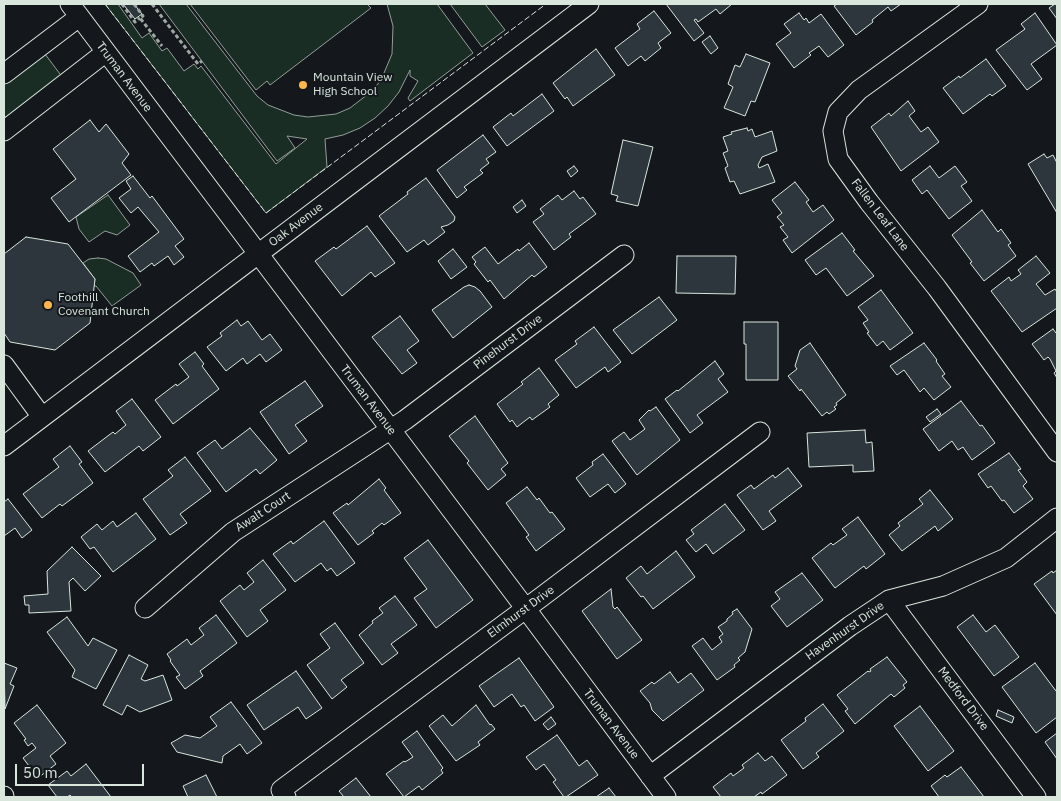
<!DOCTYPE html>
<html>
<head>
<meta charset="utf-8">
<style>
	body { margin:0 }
	#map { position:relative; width:1061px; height:801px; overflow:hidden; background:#14181c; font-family:"IBM Plex Sans",sans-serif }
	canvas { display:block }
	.frame { position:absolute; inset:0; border:5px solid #d8e6dc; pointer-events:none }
	.scale { position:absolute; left:15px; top:764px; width:129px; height:22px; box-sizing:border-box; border:2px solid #d8e6dc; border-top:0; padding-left:6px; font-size:15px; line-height:18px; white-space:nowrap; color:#d8e6dc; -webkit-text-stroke:4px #14181c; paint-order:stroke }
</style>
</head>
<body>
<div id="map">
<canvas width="1061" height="801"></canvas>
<div class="frame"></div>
<div class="scale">50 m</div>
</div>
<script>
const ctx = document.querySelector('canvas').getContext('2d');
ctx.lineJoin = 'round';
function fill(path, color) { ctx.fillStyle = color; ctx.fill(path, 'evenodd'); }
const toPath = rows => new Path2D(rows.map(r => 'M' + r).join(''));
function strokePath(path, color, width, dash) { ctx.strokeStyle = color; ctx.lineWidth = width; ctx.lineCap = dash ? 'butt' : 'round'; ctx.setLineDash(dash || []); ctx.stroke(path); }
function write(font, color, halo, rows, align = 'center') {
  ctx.font = font + ' "IBM Plex Sans",sans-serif'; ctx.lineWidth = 4; ctx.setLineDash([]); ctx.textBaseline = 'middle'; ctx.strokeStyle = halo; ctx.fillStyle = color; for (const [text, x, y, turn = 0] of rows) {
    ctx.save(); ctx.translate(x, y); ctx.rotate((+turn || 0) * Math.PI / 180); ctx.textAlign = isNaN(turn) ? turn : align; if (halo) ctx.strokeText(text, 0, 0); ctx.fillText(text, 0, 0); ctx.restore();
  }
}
const green = toPath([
	[105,4,118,4,142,38,149,33,162,51,167,48,184,71,194,64,198,69,201,66,276,164,307,139,287,136,295,148,277,161,159,4,186,4,257,96,268,105,294,115,308,117,336,114,350,108,372,91,381,80,392,54,393,26,387,4,437,4,473,53,410,101,408,98,418,81,410,76,410,70,399,92,388,106,375,118,360,128,343,135,325,139,327,167,266,213,105,4],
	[190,4,370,4,368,5,371,8,270,85,267,81,256,90,190,4],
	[450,4,485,4,505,30,482,47,450,4],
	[39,46,63,78,7,120,4,115,4,73,39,46],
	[108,195,130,225,117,235,105,231,89,242,79,229,76,217,108,195],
	[98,258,106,259,133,273,141,285,112,306,96,286,94,286,95,279,83,263,89,259,98,258]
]);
fill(green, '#1a2d24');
strokePath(green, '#939e99', 1);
const building = toPath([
	[123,4,134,4,142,14,135,19,123,4],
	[666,4,732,4,720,14,716,9,698,22,696,19,694,20,704,33,694,41,666,4],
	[837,4,901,4,891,11,888,7,872,20,873,22,856,35,834,6,837,4],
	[1055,4,1057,4,1057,19,1049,8,1055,4],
	[654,11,671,33,658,43,661,48,645,61,641,56,628,66,615,48,640,29,637,24,654,11],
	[799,13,804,20,806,18,809,23,821,14,844,45,828,57,819,46,809,53,811,55,794,68,776,44,791,33,784,24,799,13],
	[1035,13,1057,45,1031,64,1042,79,1027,90,996,50,1025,29,1021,24,1035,13],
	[710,36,718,48,711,54,702,42,710,36],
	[596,49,615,75,573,106,567,97,565,99,553,83,596,49],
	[746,54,770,63,755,102,751,101,745,116,724,108,733,87,728,84,735,65,740,67,746,54],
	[986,59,1006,86,992,96,990,94,963,114,943,88,959,76,960,78,986,59],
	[542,94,554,111,507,146,493,127,511,113,513,116,542,94],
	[908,101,915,111,909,116,921,132,928,127,939,142,901,171,871,127,889,113,891,116,908,101],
	[90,120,99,132,106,124,129,154,122,163,131,175,69,222,51,198,76,179,53,149,90,120],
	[747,128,748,131,752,129,755,137,772,131,777,151,762,157,758,165,759,168,768,164,775,182,740,194,734,181,730,182,725,168,728,166,723,153,728,151,723,137,732,134,731,132,747,128],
	[483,135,496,152,486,159,489,163,480,170,483,173,464,187,467,190,457,198,437,170,483,135],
	[623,140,653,147,638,206,616,201,618,196,611,194,623,140],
	[1044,154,1047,158,1053,155,1057,163,1057,213,1028,164,1044,154],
	[574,166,578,171,571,177,567,171,574,166],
	[930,166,939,178,955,166,967,182,961,186,972,201,949,219,927,190,922,194,912,180,930,166],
	[133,176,150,198,152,196,184,239,175,246,184,257,174,265,168,256,154,266,152,263,140,272,128,256,159,232,138,207,131,213,119,198,131,189,126,181,133,176],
	[426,178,455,217,454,221,448,225,441,227,445,232,428,245,424,240,407,252,379,216,408,194,407,192,426,178],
	[795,182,809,200,806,202,813,212,823,205,834,220,792,253,783,240,788,237,780,227,784,225,777,217,782,213,772,200,795,182],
	[574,191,580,199,583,197,596,214,569,234,571,237,554,250,533,222,544,214,540,209,558,195,562,200,574,191],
	[522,200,526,206,517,213,513,207,522,200],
	[982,210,998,232,1001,229,1011,243,1008,245,1016,256,984,281,970,263,972,262,952,235,982,210],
	[367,226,395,263,375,277,371,272,342,296,315,261,334,247,336,249,367,226],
	[842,233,855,250,853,251,874,276,847,296,826,268,816,275,805,260,842,233],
	[26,237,68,244,95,279,90,323,55,350,10,342,4,333,4,254,26,237],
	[529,243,547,267,534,277,532,275,504,299,490,280,488,282,474,264,476,262,472,257,485,247,498,264,518,249,519,251,529,243],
	[453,249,467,267,451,279,438,261,453,249],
	[677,256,736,256,735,294,676,293,677,256],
	[1036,256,1050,273,1036,284,1045,295,1055,289,1057,292,1057,308,1022,332,991,291,1009,277,1011,281,1021,274,1018,270,1036,256],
	[469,285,475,287,480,291,492,307,453,338,432,310,464,287,469,285],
	[881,290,913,333,890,350,883,341,877,346,867,333,869,332,863,323,868,320,858,307,881,290],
	[659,297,677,320,632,354,613,330,659,297],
	[400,316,419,341,407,350,417,363,402,374,372,337,400,316],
	[237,320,241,326,248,321,262,340,270,334,282,350,266,362,260,354,247,364,243,358,226,371,207,347,222,336,220,333,237,320],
	[744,322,778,322,778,380,746,380,746,344,744,344,744,322],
	[594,327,621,362,608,372,605,367,576,388,555,360,577,344,575,341,594,327],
	[1053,329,1056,333,1057,332,1057,378,1054,373,1056,371,1050,359,1048,357,1044,360,1032,344,1053,329],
	[810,343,846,395,836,403,837,405,834,407,836,409,829,414,827,412,822,416,801,389,800,391,788,376,797,369,795,366,800,350,810,343],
	[924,343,937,360,936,361,945,374,942,376,951,387,934,400,924,388,920,392,904,370,897,375,890,366,924,343],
	[195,352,204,364,202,366,219,389,173,424,155,400,176,384,177,386,189,377,179,364,195,352],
	[715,361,724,374,718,379,728,392,697,415,703,423,690,433,665,399,677,390,678,391,715,361],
	[539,368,559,395,548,404,550,407,532,420,530,417,517,427,512,420,510,422,497,404,523,384,521,382,539,368],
	[305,381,323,406,295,425,307,441,289,454,260,412,305,381],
	[132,399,161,437,143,451,139,446,105,472,88,451,113,432,115,434,126,425,116,411,132,399],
	[961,401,980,426,982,425,995,443,972,460,963,447,958,450,952,441,939,451,923,429,961,401],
	[656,407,680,440,637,475,612,441,624,432,630,440,645,429,639,420,649,410,650,411,656,407],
	[937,409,941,414,930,422,926,417,937,409],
	[475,416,508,463,501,469,506,475,488,490,467,463,469,461,449,436,475,416],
	[250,428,277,460,260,474,256,469,226,492,197,453,215,440,222,449,250,428],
	[865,430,866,443,872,442,874,471,853,472,853,465,809,467,807,433,865,430],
	[70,446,82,462,79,464,93,483,62,506,60,504,42,518,23,494,59,467,53,459,70,446],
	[1009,453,1021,469,1018,470,1027,482,1023,486,1033,499,1014,513,1004,500,1002,501,991,486,988,488,978,474,1009,453],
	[603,454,626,484,615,493,608,484,590,497,576,478,593,465,592,462,603,454],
	[185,457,211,491,180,514,187,523,170,535,143,499,173,476,168,470,185,457],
	[788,468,802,486,769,511,776,521,763,530,737,495,751,485,754,489,773,475,775,478,788,468],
	[379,479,386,488,384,490,401,513,384,525,382,523,372,531,374,533,358,545,333,513,347,503,348,505,379,479],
	[527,487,537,500,539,498,550,513,552,512,565,529,536,551,526,537,529,535,506,503,527,487],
	[930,490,953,519,938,531,935,526,902,551,889,535,900,526,898,523,923,504,919,499,930,490],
	[8,499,32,530,22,538,15,528,4,536,4,502,8,499],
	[725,504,745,530,713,554,706,544,696,552,686,540,694,534,691,530,725,504],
	[136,513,156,539,113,572,94,547,90,549,81,537,97,524,102,530,113,521,117,527,136,513],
	[858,517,885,554,866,569,864,566,835,588,812,558,831,543,833,545,847,535,842,529,858,517],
	[324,521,355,563,337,576,331,568,327,571,321,563,295,582,273,554,291,541,293,544,324,521],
	[428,540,473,600,436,628,414,598,427,589,404,558,428,540],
	[72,547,101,576,85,591,73,578,69,582,71,611,29,613,29,605,25,605,24,596,48,594,47,571,72,547],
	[676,551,695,577,653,609,643,596,641,597,626,578,641,566,647,574,676,551],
	[263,560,286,590,260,610,268,621,247,637,220,601,240,585,244,590,254,582,247,573,263,560],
	[1057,570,1057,615,1034,584,1052,571,1053,573,1057,570],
	[802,573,823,600,787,627,771,606,780,599,775,592,802,573],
	[611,589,613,607,615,609,617,607,642,640,617,659,582,611,611,589],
	[395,596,417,625,391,644,398,653,382,665,359,635,373,623,372,621,383,613,379,608,395,596],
	[737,609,752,629,745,652,738,658,740,660,734,665,735,667,717,680,692,646,703,638,712,650,722,642,719,637,723,634,718,627,727,621,727,619,733,614,732,612,737,609],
	[216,615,237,643,200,671,203,676,185,689,176,677,180,675,170,661,171,660,167,654,187,639,191,645,204,635,199,628,216,615],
	[973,615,986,632,995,625,1019,657,994,676,957,627,973,615],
	[67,617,88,646,93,638,117,650,96,689,72,677,75,670,47,632,67,617],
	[335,623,364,663,341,680,347,687,332,699,307,665,330,648,320,634,335,623],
	[129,655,148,665,141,679,145,681,163,675,172,700,140,712,127,705,122,715,103,705,129,655],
	[887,657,907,682,903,685,905,688,894,697,891,694,855,724,845,711,848,709,837,695,868,671,869,672,871,671,870,669,887,657],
	[519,658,554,707,535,721,524,705,521,707,512,694,494,707,479,686,519,658],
	[4,663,17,668,10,684,14,686,5,709,4,663],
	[1035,663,1056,691,1057,690,1057,717,1036,733,1002,687,1035,663],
	[296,671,322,708,306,719,298,707,264,730,247,705,296,671],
	[670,672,678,683,691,673,704,690,663,721,652,710,650,703,640,691,652,682,654,684,670,672],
	[231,702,262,743,247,754,240,744,223,756,222,763,177,752,171,743,185,735,200,738,217,726,210,717,231,702],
	[823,704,844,731,816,753,819,757,803,769,781,740,806,721,805,718,823,704],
	[37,705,66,743,50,756,56,764,38,778,23,758,36,748,32,743,28,746,24,740,26,739,14,723,37,705],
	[476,705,490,725,491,724,495,729,478,742,480,745,456,761,429,726,443,715,452,726,476,705],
	[920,706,954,751,928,771,894,726,920,706],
	[998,710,1014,717,1012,723,996,716,998,710],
	[551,717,556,724,548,730,543,724,551,717],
	[417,731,443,768,441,770,443,773,422,790,419,786,404,797,386,774,404,761,405,762,413,757,402,742,417,731],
	[1057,733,1057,759,1045,742,1057,733],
	[557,735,579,766,587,760,598,775,566,797,564,797,553,782,556,780,544,764,536,770,526,757,557,735],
	[758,753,765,761,772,756,787,775,762,794,761,792,754,797,721,797,713,787,731,773,733,776,744,768,742,765,758,753],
	[86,764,111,797,72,797,70,795,67,797,57,797,48,785,67,771,71,776,86,764],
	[961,767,984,797,939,797,931,786,945,775,947,777,961,767],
	[206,775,217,797,188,797,183,786,206,775],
	[356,778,371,797,344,797,339,791,356,778],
	[609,788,616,797,596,797,609,788]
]);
fill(building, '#2c363c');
strokePath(building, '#d8e6dc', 1);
const minor = toPath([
	[70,4,526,609,666,797],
	[978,4,859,90,838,112,833,131,838,159,869,202,937,288,1057,452],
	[4,74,79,17],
	[4,131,106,52],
	[4,365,42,417],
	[4,446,589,4],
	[889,600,1036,797],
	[145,608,233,532,405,420,624,255],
	[650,776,850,626,889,600,943,586,1006,558,1057,518],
	[4,796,4,797],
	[286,797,281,790,540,598,760,432]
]);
strokePath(minor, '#d8e6dc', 21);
strokePath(toPath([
	[122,4,135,22,140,18],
	[134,4,143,16,140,18,162,46],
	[152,4,198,64,202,61]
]), '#9da8a2', 3, [4, 2.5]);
strokePath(minor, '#14181c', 19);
strokePath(toPath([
	[105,4,266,213,546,4]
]), '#d8e6dc', 1, [6, 2.5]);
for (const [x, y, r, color] of [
	[303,85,5,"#ffb74d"],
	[48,305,5,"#ffb74d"]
]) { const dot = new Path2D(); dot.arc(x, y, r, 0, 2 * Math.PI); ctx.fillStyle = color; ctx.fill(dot); strokePath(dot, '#14181c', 2); }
write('12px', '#d8e6dc', '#14181c', [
	["Truman Avenue",124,77,53],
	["Fallen Leaf Lane",880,215,53],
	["Oak Avenue",296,225,-37],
	["Pinehurst Drive",508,342,-37],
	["Truman Avenue",368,400,53],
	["Awalt Court",263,512,-33],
	["Elmhurst Drive",521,612,-36],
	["Havenhurst Drive",845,631,-35],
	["Medford Drive",963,699,53],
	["Truman Avenue",611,724,53]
]);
write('12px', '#d8e6dc', '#14181c', [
	["Mountain View",313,78],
	["High School",313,92],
	["Foothill",58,298],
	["Covenant Church",58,312]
], 'left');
</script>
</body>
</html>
